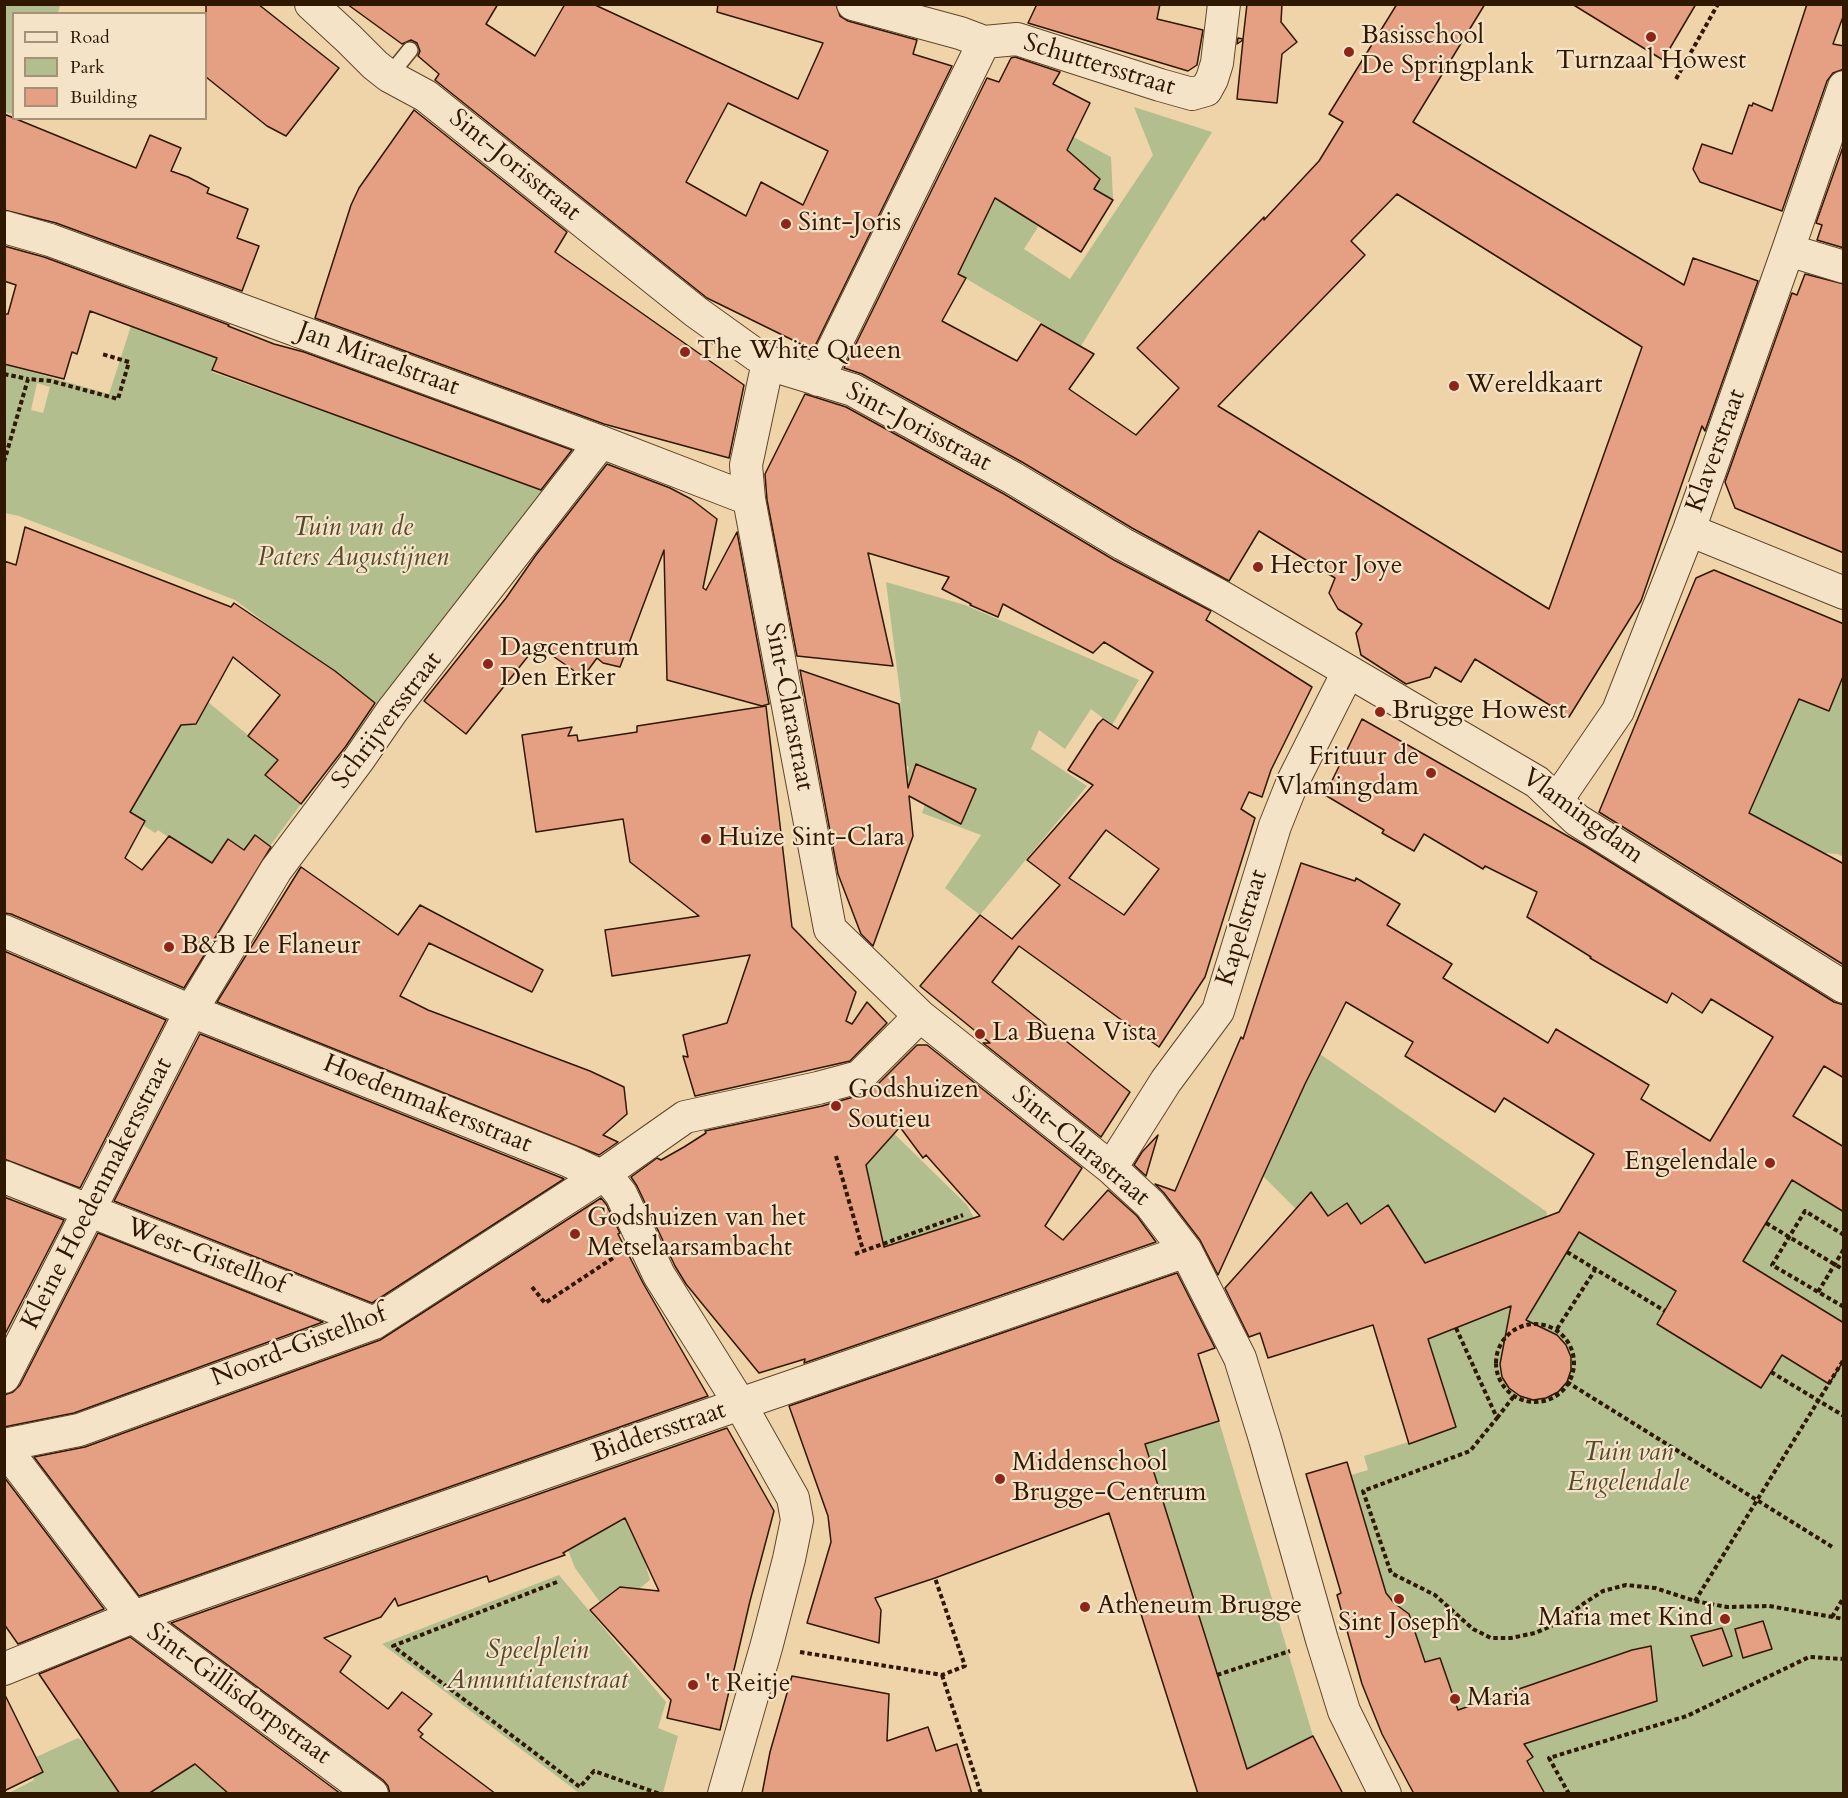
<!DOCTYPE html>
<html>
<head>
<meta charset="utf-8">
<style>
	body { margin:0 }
	#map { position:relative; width:1848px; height:1798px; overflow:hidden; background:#efd4aa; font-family:Cardo,serif }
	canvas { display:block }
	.frame { position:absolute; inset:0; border:6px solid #2f1700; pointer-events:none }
	.legend { position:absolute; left:12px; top:12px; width:195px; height:108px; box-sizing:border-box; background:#f5e3c8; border:2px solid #a69178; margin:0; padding:8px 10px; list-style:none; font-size:18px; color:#2f1700 }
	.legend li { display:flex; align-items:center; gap:12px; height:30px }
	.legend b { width:30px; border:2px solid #a69178 }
</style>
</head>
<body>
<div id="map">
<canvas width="1848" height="1798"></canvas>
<div class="frame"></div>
<ul class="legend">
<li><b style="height:8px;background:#f5e3c8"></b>Road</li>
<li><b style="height:16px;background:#b2be8e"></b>Park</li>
<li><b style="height:16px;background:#e59f82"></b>Building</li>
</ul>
</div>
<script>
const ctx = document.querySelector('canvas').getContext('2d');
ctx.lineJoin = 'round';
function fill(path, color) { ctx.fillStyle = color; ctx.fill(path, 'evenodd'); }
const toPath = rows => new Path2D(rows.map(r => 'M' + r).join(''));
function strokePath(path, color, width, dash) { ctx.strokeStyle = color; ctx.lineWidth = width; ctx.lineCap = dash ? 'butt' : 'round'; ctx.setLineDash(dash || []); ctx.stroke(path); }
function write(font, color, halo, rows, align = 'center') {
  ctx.font = font + ' Cardo,serif'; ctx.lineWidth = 4.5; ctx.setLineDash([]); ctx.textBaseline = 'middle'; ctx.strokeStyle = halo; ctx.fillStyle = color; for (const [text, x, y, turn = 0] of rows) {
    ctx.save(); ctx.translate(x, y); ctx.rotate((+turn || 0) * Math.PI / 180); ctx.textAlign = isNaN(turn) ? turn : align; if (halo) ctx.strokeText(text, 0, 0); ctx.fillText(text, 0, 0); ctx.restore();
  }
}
fill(toPath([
	[4,5,60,5,58,13,14,14,13,114,5,112],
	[1134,107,1212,132,1081,346,958,274,1036,117,1111,157,1113,200,1094,189,1100,179,1026,217,1038,227,1024,249,1070,279,1153,155],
	[131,326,217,358,212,372,548,491,378,705,332,669,290,641,235,600,19,516,5,513,4,364,109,394],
	[37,383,50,387,43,413,31,410],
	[886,582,965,605,1139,680,1112,725,1091,709,1065,749,1039,730,1031,749,1087,786,980,915,945,888,981,835,922,813,930,790,904,782,909,767,894,758,894,727,901,701],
	[1843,674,1843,857,1838,854,1824,853,1749,814,1799,698,1829,711],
	[208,702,278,760,265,776,301,804,270,846,255,835,244,850,228,839,210,866,158,830,155,833,128,815,155,768,150,728,196,724],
	[1320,1054,1547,1212,1546,1217,1407,1270,1388,1205,1361,1224,1347,1203,1328,1216,1311,1192,1296,1209,1262,1175],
	[871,1111,967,1205,974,1218,852,1258,862,1169],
	[1792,1180,1843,1212,1843,1323,1743,1261],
	[1579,1232,1828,1384,1843,1360,1843,1793,1545,1793,1527,1761,1533,1757,1524,1744,1653,1702,1657,1697,1657,1693,1646,1656,1652,1653,1650,1646,1632,1650,1451,1712,1440,1658,1424,1662,1393,1602,1376,1579,1381,1577,1364,1517,1321,1530,1311,1487,1368,1470,1364,1456,1456,1427,1428,1339,1542,1293],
	[1219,1421,1313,1736,1247,1770,1145,1444],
	[626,1519,638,1536,650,1580,634,1593,631,1588,620,1587,600,1602,575,1568,568,1550],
	[559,1575,666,1702,658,1728,678,1736,663,1793,579,1793,382,1644],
	[78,1738,86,1743,120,1793,7,1794,34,1780,33,1777,43,1772,36,1757],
	[196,1764,240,1793,149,1794]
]), '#b2be8e');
const building = toPath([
	[206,4,258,4,339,68,286,136,267,126,206,77,206,4],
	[347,4,498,4,486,24,535,56,565,4,593,4,798,99,823,43,717,12,718,4,836,4,840,16,848,21,917,40,913,54,952,66,813,350,707,298,435,80,439,74,418,56,420,51,417,43,411,40,402,44,347,4],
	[728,103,828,151,803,205,761,182,746,216,686,182,728,103],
	[1037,4,1160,4,1157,19,1203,30,1197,65,1188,71,1028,23,1037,4],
	[1247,4,1282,4,1281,22,1297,42,1282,54,1277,103,1237,99,1243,40,1237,44,1238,38,1243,39,1247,4],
	[1397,4,1485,4,1413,122,1684,285,1693,258,1758,281,1705,431,1702,426,1641,601,1569,717,1475,659,1461,682,1435,667,1430,677,1406,684,1361,655,1356,633,1362,624,1338,609,1329,593,1335,578,1259,531,1229,581,1132,528,1022,462,862,374,844,368,987,78,999,82,1011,58,1015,57,1060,72,1053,84,1090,103,1067,150,1100,179,1094,189,1113,200,1081,252,995,198,958,274,966,278,942,321,1017,361,1041,324,1094,354,1069,389,1136,435,1179,388,1137,348,1264,217,1264,220,1319,161,1343,122,1329,114,1397,4],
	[1397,194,1642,347,1549,609,1218,406,1365,255,1351,241,1397,194],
	[1572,4,1696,4,1663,60,1572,4],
	[1807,4,1844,4,1844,14,1833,44,1844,46,1844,69,1833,73,1827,81,1782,211,1700,182,1693,169,1702,144,1732,154,1749,105,1752,106,1753,103,1772,111,1807,4],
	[414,110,567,232,555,252,744,385,729,458,604,424,315,318,351,205,359,188,414,110],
	[4,114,136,168,150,135,181,148,171,171,188,177,209,188,207,193,248,209,237,238,259,246,242,291,56,223,4,210,4,114],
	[1844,144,1844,248,1817,240,1822,225,1816,223,1844,144],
	[4,246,44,257,229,325,228,326,274,344,304,352,572,450,541,490,212,370,217,358,90,311,77,354,72,352,64,379,4,364,4,314,8,314,16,285,4,281,4,246],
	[1805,274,1844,284,1844,553,1735,508,1725,482,1792,293,1797,295,1805,274],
	[805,394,846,407,1004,494,1114,560,1211,611,1206,620,1312,687,1271,770,1262,797,1249,792,1241,809,1255,818,1205,977,1159,1047,1019,946,992,982,1130,1092,1101,1137,983,1043,990,1043,920,986,980,915,1012,939,1060,885,1027,860,1093,785,1068,770,1098,724,1103,719,1118,729,1153,672,1104,642,1093,653,1003,604,998,617,970,605,971,604,942,589,949,577,868,553,893,666,797,656,767,500,765,474,805,394],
	[1106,830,1159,869,1124,915,1069,878,1106,830],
	[607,464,670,488,691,499,717,519,703,588,706,590,737,532,769,704,762,706,667,680,664,550,620,667,603,663,597,658,583,677,537,645,466,734,424,701,506,598,536,555,607,464],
	[25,527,231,607,234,603,335,671,375,703,346,746,301,804,265,775,278,760,248,736,280,695,233,657,196,724,181,725,130,812,145,821,125,858,142,870,169,836,212,863,228,839,244,850,255,835,271,847,184,988,11,914,4,913,4,561,16,565,25,527],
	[1714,570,1844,624,1844,674,1829,711,1799,699,1749,813,1844,864,1844,965,1599,812,1696,578,1714,570],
	[800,670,899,704,908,788,916,764,976,789,961,824,909,796,913,836,873,946,861,934,838,874,800,670],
	[766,706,792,927,856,992,846,1021,852,1024,867,1002,887,1023,850,1061,695,1096,683,1056,688,1057,683,1035,727,1023,750,955,612,976,605,930,699,916,630,862,623,819,536,832,522,735,572,727,568,736,577,735,578,741,637,732,637,726,766,706],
	[1362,719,1585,846,1834,1002,1844,1005,1844,1078,1824,1066,1793,1116,1844,1147,1844,1212,1792,1180,1743,1261,1844,1323,1844,1360,1829,1384,1782,1355,1761,1388,1657,1324,1676,1291,1579,1232,1526,1320,1557,1335,1566,1345,1571,1357,1571,1370,1567,1382,1558,1392,1546,1398,1533,1400,1520,1396,1509,1388,1502,1377,1500,1364,1511,1306,1428,1339,1456,1427,1409,1444,1373,1325,1268,1358,1260,1333,1249,1337,1225,1288,1311,1192,1328,1216,1347,1203,1361,1224,1388,1205,1425,1263,1559,1212,1594,1154,1504,1098,1495,1112,1405,1056,1413,1042,1346,1002,1305,1084,1218,1275,1200,1240,1164,1193,1155,1184,1175,1191,1241,1037,1243,1039,1301,863,1355,881,1356,878,1400,904,1387,925,1452,964,1443,978,1548,1043,1556,1029,1649,1085,1641,1099,1710,1141,1773,1037,1711,999,1702,1013,1672,993,1667,1003,1590,958,1591,957,1527,917,1537,892,1485,866,1483,869,1424,834,1414,851,1382,833,1384,830,1325,795,1362,719],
	[301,867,398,935,420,905,543,970,532,992,429,943,400,996,428,1010,590,1071,624,1087,627,1114,603,1135,618,1142,599,1155,217,1002,301,867],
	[4,951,166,1020,80,1188,4,1159,4,951],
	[200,1034,562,1178,564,1179,372,1303,114,1201,200,1034],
	[917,1045,927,1045,1082,1168,1045,1226,1063,1240,1108,1190,1137,1216,1156,1242,804,1363,805,1359,759,1373,686,1284,675,1266,637,1186,631,1177,657,1158,661,1160,684,1147,706,1133,705,1131,822,1106,864,1094,872,1090,917,1045],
	[900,1127,923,1158,926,1155,980,1216,884,1247,866,1165,900,1127],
	[1158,1135,1146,1176,1134,1165,1142,1152,1158,1135],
	[4,1197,64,1220,4,1336,4,1197],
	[601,1198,606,1204,620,1233,618,1234,643,1283,708,1396,139,1596,34,1457,85,1447,380,1340,601,1198],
	[98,1233,323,1322,74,1413,4,1427,4,1395,13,1392,20,1385,98,1233],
	[1177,1273,1215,1348,1198,1354,1219,1421,1145,1444,1247,1769,1313,1736,1343,1794,1198,1794,1109,1513,935,1578,875,1598,881,1610,879,1643,807,1623,831,1542,828,1516,789,1406,1177,1273],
	[727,1428,774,1511,750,1601,720,1730,667,1718,671,1700,590,1610,620,1587,659,1591,625,1518,563,1553,565,1555,489,1582,487,1576,398,1606,395,1598,381,1617,324,1638,351,1656,340,1672,388,1709,402,1692,432,1714,418,1730,423,1734,420,1737,496,1794,390,1794,388,1786,383,1780,171,1623,727,1428],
	[1347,1462,1386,1593,1394,1603,1409,1614,1425,1662,1440,1658,1458,1710,1632,1650,1651,1646,1657,1701,1524,1744,1533,1757,1527,1761,1545,1794,1414,1794,1382,1734,1362,1684,1337,1595,1341,1593,1306,1474,1347,1462],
	[4,1477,104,1609,18,1644,4,1624,4,1477],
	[1763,1621,1772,1649,1743,1658,1735,1629,1763,1621],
	[1722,1628,1732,1656,1703,1666,1691,1636,1722,1628],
	[130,1637,341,1794,229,1794,195,1764,148,1794,120,1794,39,1674,130,1637],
	[792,1676,889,1694,887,1741,928,1727,936,1751,957,1744,972,1794,762,1794,770,1752,792,1676],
	[4,1693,43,1772,4,1791,4,1693]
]);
fill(building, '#e59f82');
strokePath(building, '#2f1700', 1.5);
const service = toPath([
	[389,76,410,50]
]);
const minor = toPath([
	[311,4,349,39,375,65,389,76,426,96,696,312,756,355,781,368,853,390,1013,478,1123,544,1220,596,1537,782,1577,820,1844,987],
	[853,4,960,33,984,42,1017,39,1160,85,1192,94,1206,90,1212,79,1217,63,1224,4],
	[4,227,50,240,601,442,749,499],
	[1788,250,1844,267],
	[768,362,746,465,749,499,830,929,920,1016,1111,1168,1150,1204,1186,1251,1240,1358,1265,1439,1322,1640,1344,1711,1385,1794],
	[818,380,984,42],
	[1689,530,1844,593],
	[1557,800,1618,711,1689,530,1788,250,1844,87],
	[4,931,191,1011,569,1161,601,1176,613,1184,621,1194,659,1275,740,1404,793,1498,797,1520,789,1559,767,1644,724,1794],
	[1111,1168,1166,1081,1218,1011,1275,826,1293,781,1348,672],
	[4,1177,374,1323],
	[4,1377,191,1011,276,870,359,759,392,711,601,442],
	[4,1445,79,1430,374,1323,601,1176,685,1117,818,1088,859,1077,920,1016],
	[4,1447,133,1617,372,1794],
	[4,1669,133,1617,740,1404,1186,1251]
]);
strokePath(service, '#5f462a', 18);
strokePath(minor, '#5f462a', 34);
strokePath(toPath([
	[1676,79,1718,4],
	[4,374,28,379],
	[4,462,28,379,51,381,118,399,129,362,102,354],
	[836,1156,863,1250],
	[1766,1223,1844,1270],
	[1844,1235,1805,1211,1772,1265,1844,1307],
	[1567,1252,1665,1311],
	[855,1254,963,1215],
	[532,1287,545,1303,613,1258],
	[1818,1292,1844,1249],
	'1496 1363a39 39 0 1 1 78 0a39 39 0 1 1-78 0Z',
	[1456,1328,1497,1418,1470,1451,1363,1491,1391,1573,1435,1595,1473,1629,1491,1638,1511,1638,1535,1633,1560,1622,1583,1604,1603,1591,1626,1585,1655,1588,1695,1601,1844,1359],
	[1557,1329,1595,1270],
	[1771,1372,1844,1416],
	[1567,1382,1834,1548],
	[1497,1418,1514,1396],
	[557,1582,393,1646,580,1787,594,1771,660,1794],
	[1695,1601,1727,1607,1769,1606,1844,1619],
	[1832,1617,1844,1597],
	[800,1652,942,1675,965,1666,935,1578],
	[942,1675,981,1794],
	[1217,1675,1290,1651],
	[1569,1794,1549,1758,1687,1716,1809,1657,1844,1659]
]), '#2f1700', 4, [4.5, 3]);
strokePath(service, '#f5e3c8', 15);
strokePath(minor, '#f5e3c8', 32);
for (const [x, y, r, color] of [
	[1651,37,6,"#8f2418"],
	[1349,52,6,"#8f2418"],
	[786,224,6,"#8f2418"],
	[685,352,6,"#8f2418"],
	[1454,386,6,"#8f2418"],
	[1258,567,6,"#8f2418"],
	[488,664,6,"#8f2418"],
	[1380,712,6,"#8f2418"],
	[1431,773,6,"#8f2418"],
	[706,839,6,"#8f2418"],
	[169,947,6,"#8f2418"],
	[980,1034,6,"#8f2418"],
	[836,1106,6,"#8f2418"],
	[1770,1163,6,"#8f2418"],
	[575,1234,6,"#8f2418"],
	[1000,1479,6,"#8f2418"],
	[1399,1599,6,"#8f2418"],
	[1085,1607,6,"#8f2418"],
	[1725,1619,6,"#8f2418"],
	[693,1685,6,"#8f2418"],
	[1455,1699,6,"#8f2418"]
]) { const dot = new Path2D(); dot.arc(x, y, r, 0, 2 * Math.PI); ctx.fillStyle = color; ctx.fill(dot); strokePath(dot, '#f5e3c8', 2); }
write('26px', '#2f1700', '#f5e3c8', [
	["Basisschool",1361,37],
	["De Springplank",1361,67],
	["Turnzaal Howest",1651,62,"center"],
	["Sint-Joris",798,224],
	["The White Queen",697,352],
	["Wereldkaart",1466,386],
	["Hector Joye",1270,567],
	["Dagcentrum",500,649],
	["Den Erker",500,679],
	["Brugge Howest",1392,712],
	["Frituur de",1419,758,"right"],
	["Vlamingdam",1419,788,"right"],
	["Huize Sint-Clara",718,839],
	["B&B Le Flaneur",181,947],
	["La Buena Vista",992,1034],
	["Godshuizen",848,1091],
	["Soutieu",848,1121],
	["Engelendale",1758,1163,"right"],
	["Godshuizen van het",587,1219],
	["Metselaarsambacht",587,1249],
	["Middenschool",1012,1464],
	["Brugge-Centrum",1012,1494],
	["Atheneum Brugge",1097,1607],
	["Maria met Kind",1713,1619,"right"],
	["Sint Joseph",1399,1624,"center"],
	["'t Reitje",705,1685],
	["Maria",1467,1699]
], 'left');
write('26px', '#2f1700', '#f5e3c8', [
	["Schuttersstraat",1099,66,17],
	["Sint-Jorisstraat",514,166,39],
	["Jan Miraelstraat",378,360,20],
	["Sint-Jorisstraat",918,428,28],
	["Klaverstraat",1717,451,-70],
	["Sint-Clarastraat",788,707,79],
	["Schrijversstraat",388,721,-53],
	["Vlamingdam",1582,817,36],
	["Kapelstraat",1243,928,-73],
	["Hoedenmakersstraat",427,1105,22],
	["Sint-Clarastraat",1080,1147,40],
	["Kleine Hoedenmakersstraat",98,1194,-63],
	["West-Gistelhof",206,1257,21],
	["Noord-Gistelhof",299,1347,-21],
	["Biddersstraat",659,1433,-19],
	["Sint-Gillisdorpstraat",238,1695,36]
]);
write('italic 26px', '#56492b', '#f5e3c8', [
	["Tuin van de",353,529],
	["Paters Augustijnen",353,559],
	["Tuin van",1628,1454],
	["Engelendale",1628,1484],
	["Speelplein",537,1652],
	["Annuntiatenstraat",537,1682]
]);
</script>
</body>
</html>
